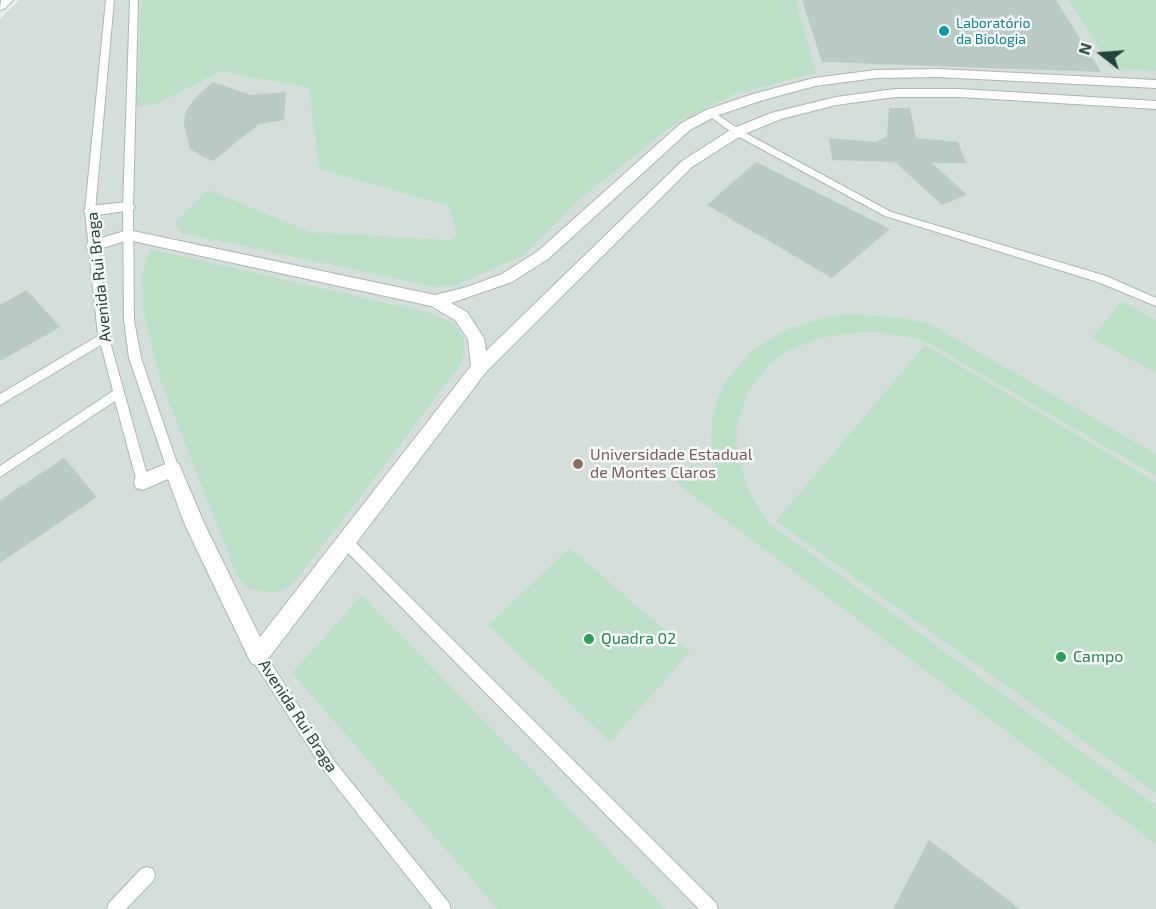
<!DOCTYPE html>
<html>
<head>
<meta charset="utf-8">
<style>
	body { margin:0 }
	#map { position:relative; width:1156px; height:909px; overflow:hidden; background:#e6efeb; font-family:"Exo 2",sans-serif }
	canvas { display:block }
	.north { position:absolute; left:1072px; top:24px; width:60px; height:60px; -webkit-text-stroke:4px #f7fbf9; paint-order:stroke; rotate:287deg; font-size:16px; font-weight:700; line-height:24px; text-align:center; color:#24423a }
	.north::after { content:''; display:block; margin:auto; width:21px; height:27px; background:#24423a; clip-path:polygon(50% 0,100% 100%,50% 72%,0 100%) }
</style>
</head>
<body>
<div id="map">
<canvas width="1156" height="909"></canvas>
<div class="north">N</div>
</div>
<script>
const ctx = document.querySelector('canvas').getContext('2d');
ctx.lineJoin = 'round';
function fill(path, color) { ctx.fillStyle = color; ctx.fill(path, 'evenodd'); }
const toPath = rows => new Path2D(rows.map(r => 'M' + r).join(''));
function strokePath(path, color, width, dash) { ctx.strokeStyle = color; ctx.lineWidth = width; ctx.lineCap = dash ? 'butt' : 'round'; ctx.setLineDash(dash || []); ctx.stroke(path); }
function write(font, color, halo, rows, align = 'center') {
  ctx.font = font + ' "Exo 2",sans-serif'; ctx.lineWidth = 5; ctx.setLineDash([]); ctx.textBaseline = 'middle'; ctx.strokeStyle = halo; ctx.fillStyle = color; for (const [text, x, y, turn = 0] of rows) {
    ctx.save(); ctx.translate(x, y); ctx.rotate((+turn || 0) * Math.PI / 180); ctx.textAlign = isNaN(turn) ? turn : align; if (halo) ctx.strokeText(text, 0, 0); ctx.fillText(text, 0, 0); ctx.restore();
  }
}
fill(toPath([
	[19,0,1156,0,1156,909,0,909,0,19]
]), '#d4dfda');
fill(toPath([
	[141,0,796,0,816,73,735,94,673,125,581,198,522,256,456,285,436,287,182,233,175,223,208,190,311,232,449,240,457,235,449,206,319,169,309,88,221,71,154,105,137,106],
	[1069,0,1156,0,1156,71,1111,68],
	[150,249,430,313,455,324,465,341,461,364,345,517,291,586,274,593,249,589,237,576,160,379,143,309,142,275],
	[1122,301,1156,320,1156,373,1092,338],
	[853,314,902,318,930,324,1156,454,1156,476,923,340,879,332,859,332,819,338,784,353,770,364,748,392,737,426,737,445,746,484,756,504,770,524,1156,806,1156,844,675,482,693,463,717,478,711,444,712,422,717,401,725,382,751,351,787,329,830,316],
	[925,345,1156,482,1156,793,776,521],
	[570,548,690,652,610,742,488,625],
	[362,595,666,909,498,909,292,673]
]), '#bfe0c8');
fill(toPath([
	[802,0,1056,0,1101,72,822,62],
	[213,82,251,95,286,92,284,120,259,124,213,161,205,158,190,149,184,124,185,113,194,99],
	[889,108,910,108,916,138,958,142,966,163,932,163,967,195,942,205,895,162,832,160,829,138,876,142,887,136],
	[756,162,890,229,832,278,707,205],
	[27,290,60,327,0,361,0,305],
	[64,458,97,497,0,563,0,500],
	[929,840,1020,909,893,909]
]), '#bbcac4');
const lane = toPath([
	[106,0,114,0,95,211,97,238,109,338,149,482,147,486,143,487,139,486,137,482,115,401,0,477,0,466,113,391,101,345,0,405,0,394,98,336,85,211,106,0],
	[130,0,138,0,133,207,134,320,141,358,179,469,177,473,173,474,169,473,167,469,129,358,124,320,123,207,130,0],
	[711,110,740,130,891,212,1106,276,1156,298,1156,306,1098,282,885,216,734,134,708,115,708,111,711,110],
	[346,536,351,538,716,903,718,909,699,909,341,546,340,542,341,538,346,536],
	[258,649,263,651,335,762,449,903,451,909,433,909,325,772,253,661,251,656,253,651,258,649],
	[147,867,153,869,155,875,153,881,126,909,107,909,109,903,141,869,147,867]
]);
const street = toPath([
	[13,0,4,9,0,10,1,0,13,0],
	[938,69,1156,80,1156,88,938,77,876,78,815,86,763,100,716,116,690,130,548,259,512,282,451,303,467,312,484,338,486,351,682,161,732,129,771,113,836,97,895,89,960,89,1156,101,1156,109,960,97,895,97,836,105,781,119,742,135,692,167,486,372,265,663,258,666,251,663,185,525,168,479,143,490,136,488,134,482,136,476,173,461,179,464,204,523,260,637,471,366,468,339,455,320,431,306,128,240,93,251,88,250,86,246,88,242,128,230,435,295,467,287,502,274,538,251,680,124,706,110,753,94,814,78,876,70,938,69],
	[128,202,135,207,133,210,90,216,83,211,90,206,128,202]
]);
strokePath(lane, '#a8b8b2', 2);
strokePath(street, '#a8b8b2', 2);
fill(lane, '#fff');
fill(street, '#fff');
for (const [x, y, r, color] of [
	[944,31,6,"#0f9aa8"],
	[578,464,6,"#8d6e63"],
	[589,639,6,"#2e9e5b"],
	[1061,657,6,"#2e9e5b"]
]) { const dot = new Path2D(); dot.arc(x, y, r, 0, 2 * Math.PI); ctx.fillStyle = color; ctx.fill(dot); strokePath(dot, '#f7fbf9', 2); }
write('14px', '#0d838f', '#f7fbf9', [
	["Laboratório",956,23],
	["da Biologia",956,39]
], 'left');
write('16px', '#24423a', '#f7fbf9', [
	["Avenida Rui Braga",99,277,-96],
	["Avenida Rui Braga",298,716,57]
]);
write('16px', '#785e54', '#f7fbf9', [
	["Universidade Estadual",590,455],
	["de Montes Claros",590,473]
], 'left');
write('16px', '#27864d', '#f7fbf9', [
	["Quadra 02",601,639],
	["Campo",1073,657]
], 'left');
</script>
</body>
</html>
